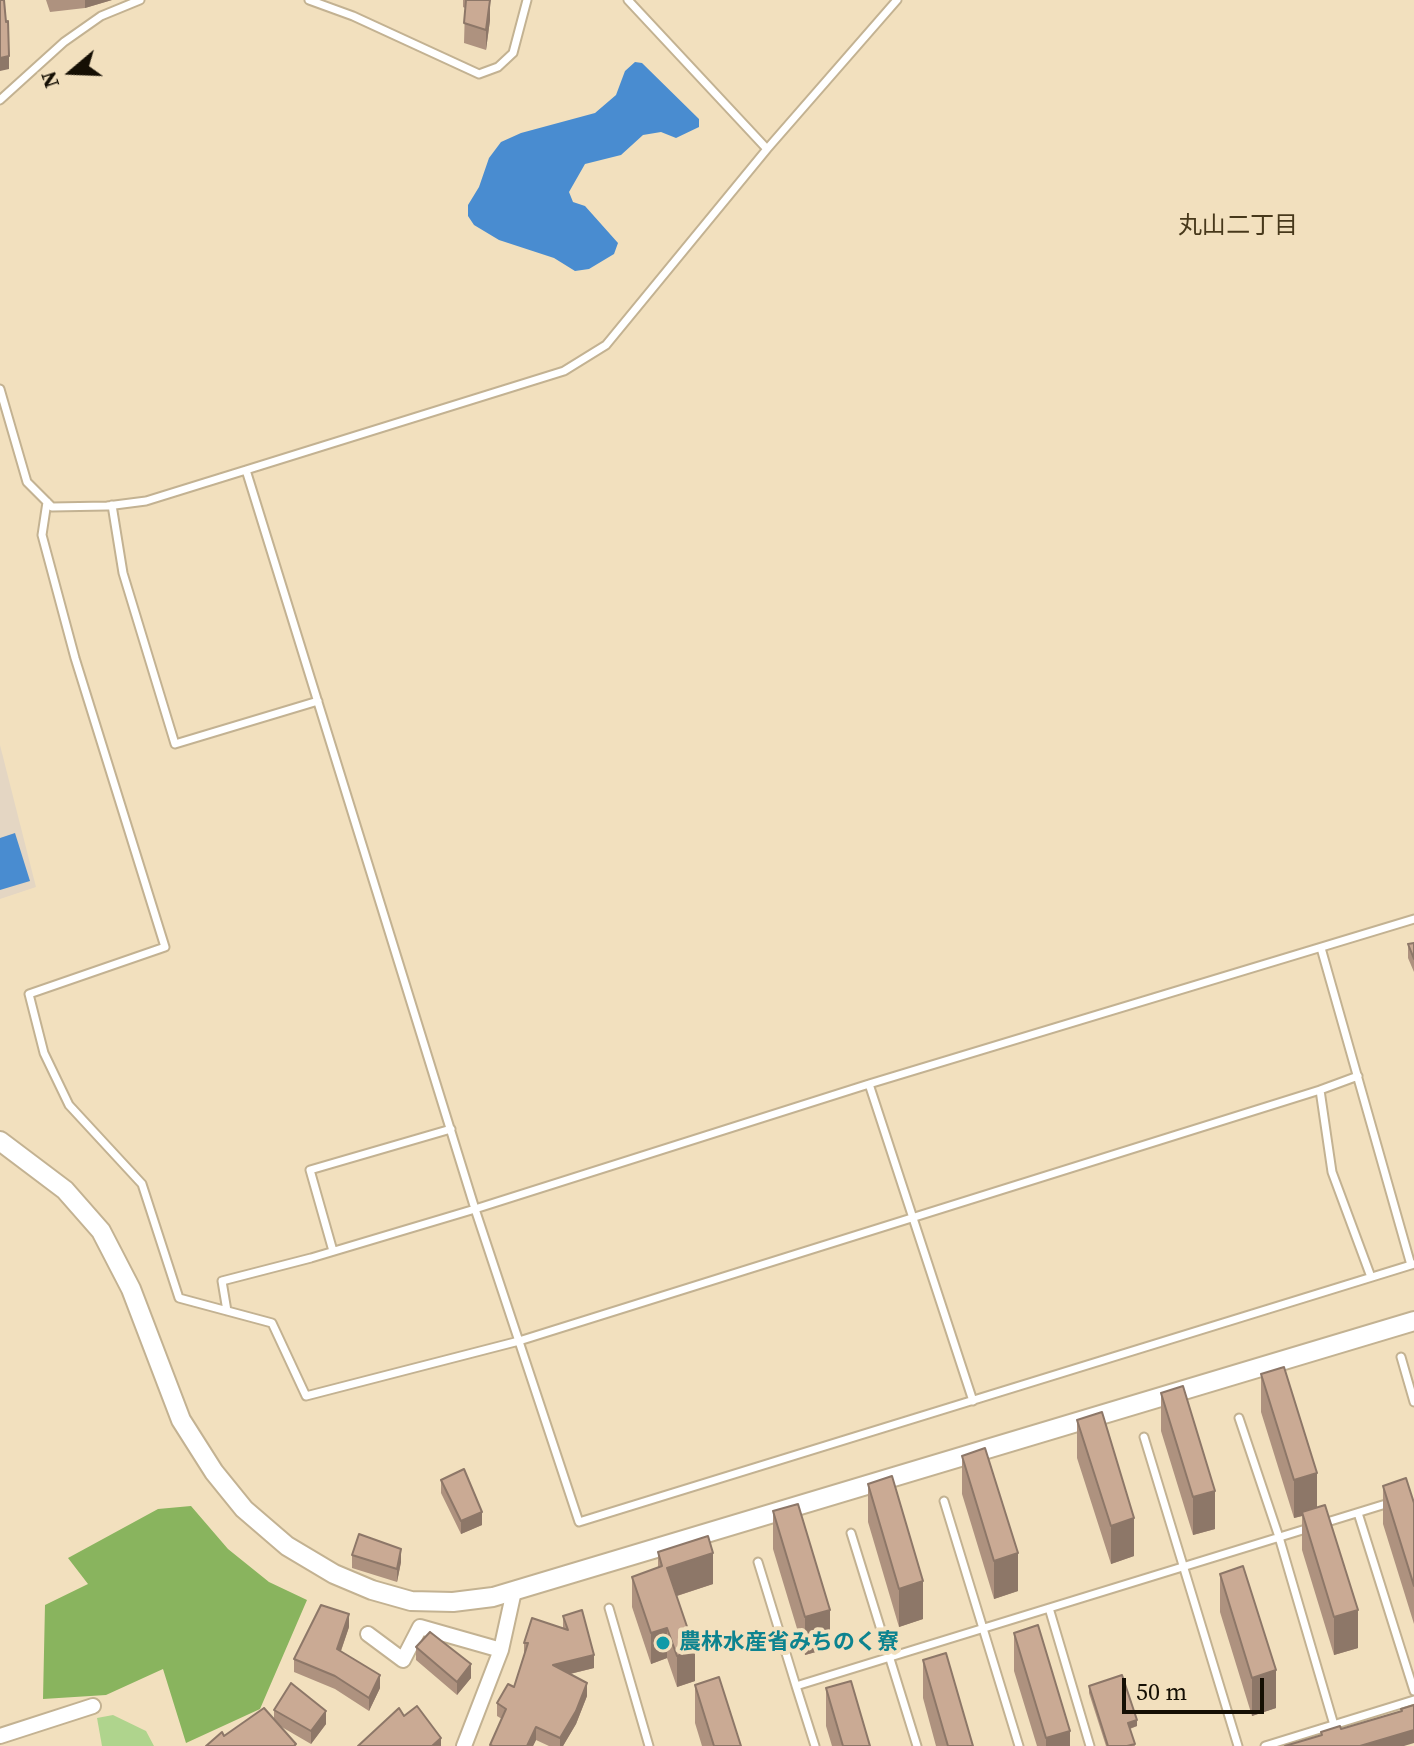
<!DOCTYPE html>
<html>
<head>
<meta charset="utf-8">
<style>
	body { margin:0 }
	#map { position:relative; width:1414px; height:1746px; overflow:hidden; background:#f2e0be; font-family:"Source Serif 4",serif }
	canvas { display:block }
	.north { position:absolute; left:32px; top:32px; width:80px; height:80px; -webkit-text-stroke:6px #f2e0be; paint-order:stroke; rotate:251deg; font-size:22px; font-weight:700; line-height:32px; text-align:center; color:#150f04 }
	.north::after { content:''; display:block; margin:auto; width:28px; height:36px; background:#150f04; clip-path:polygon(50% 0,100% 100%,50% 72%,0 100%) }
	.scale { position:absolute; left:1122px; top:1678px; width:142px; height:36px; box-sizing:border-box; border:4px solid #150f04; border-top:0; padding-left:10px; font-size:24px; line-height:28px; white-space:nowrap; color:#150f04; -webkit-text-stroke:6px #f2e0be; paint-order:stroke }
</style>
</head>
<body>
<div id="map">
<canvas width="1414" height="1746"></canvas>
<div class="north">N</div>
<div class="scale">50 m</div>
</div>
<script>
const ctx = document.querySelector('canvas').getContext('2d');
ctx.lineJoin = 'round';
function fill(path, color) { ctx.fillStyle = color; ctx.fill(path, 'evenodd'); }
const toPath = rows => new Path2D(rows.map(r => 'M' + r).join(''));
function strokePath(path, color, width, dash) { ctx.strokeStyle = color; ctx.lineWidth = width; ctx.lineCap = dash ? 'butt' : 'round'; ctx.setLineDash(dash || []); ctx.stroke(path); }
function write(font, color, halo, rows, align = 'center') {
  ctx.font = font + ' "Source Serif 4","Noto Sans JP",serif'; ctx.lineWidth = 8; ctx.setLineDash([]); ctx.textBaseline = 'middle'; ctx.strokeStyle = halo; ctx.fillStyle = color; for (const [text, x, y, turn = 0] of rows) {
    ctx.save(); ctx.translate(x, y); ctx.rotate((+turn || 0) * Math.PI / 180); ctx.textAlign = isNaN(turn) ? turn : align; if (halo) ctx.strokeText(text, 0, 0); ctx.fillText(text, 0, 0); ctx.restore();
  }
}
fill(toPath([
	[0,745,36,887,0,899]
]), '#e4d6c3');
fill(toPath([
	[113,1715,146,1731,154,1746,102,1746,97,1718]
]), '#afd48d');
fill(toPath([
	[191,1506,228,1549,269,1582,307,1600,260,1709,186,1743,163,1669,106,1695,43,1699,45,1605,88,1584,68,1558,158,1509]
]), '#89b45e');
fill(toPath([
	[635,62,642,63,699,119,699,127,676,138,661,132,643,135,621,155,585,164,569,192,573,202,585,206,618,243,614,254,589,269,575,271,554,258,499,240,474,225,468,216,468,205,479,187,489,158,501,142,521,133,595,113,616,95,625,71],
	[15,833,30,881,0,890,0,838]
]), '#498cd0');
const service = toPath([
	[309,0,353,16,479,74,498,67,513,53,527,0],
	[628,0,767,149],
	[897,0,767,149,606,345,564,371,246,470,475,1209,579,1522,1414,1264],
	[0,100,64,42,101,16,140,0],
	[0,389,27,482,52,507,107,506,146,501,246,470],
	[47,502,42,535,75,658,165,947,29,994,44,1053,69,1105,142,1184,179,1298,272,1323,306,1396,519,1341,1320,1090],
	[112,505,123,573,175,744,318,701],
	[1321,948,1411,1265],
	[1358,1076,1320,1090,1332,1172,1371,1277],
	[869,1084,973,1401],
	[333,1251,310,1170,451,1129],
	[227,1311,222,1281,311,1258,475,1209,869,1084,1414,919],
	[1401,1357,1414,1402],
	[1239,1418,1279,1537,1334,1725],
	[1144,1437,1238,1746],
	[944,1501,1019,1746],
	[1358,1513,1414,1691],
	[1324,1523,1389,1503],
	[851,1533,917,1746],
	[758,1562,796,1686],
	[609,1608,649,1746],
	[1049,1608,1090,1746],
	[815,1746,796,1686,1309,1528],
	[1265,1746,1414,1700]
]);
const minor = toPath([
	[368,1634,403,1660,420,1627,501,1650],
	[0,1736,93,1706],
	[464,1746,501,1650,514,1591]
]);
const tertiary = toPath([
	[0,1141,65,1190,101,1231,131,1289,181,1420,214,1472,244,1509,287,1546,334,1574,372,1590,411,1601,453,1602,493,1597,1414,1321]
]);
strokePath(service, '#c3b292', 11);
strokePath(minor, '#c3b292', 18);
strokePath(tertiary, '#c3b292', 22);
strokePath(service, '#fff', 7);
strokePath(minor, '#fff', 14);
strokePath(tertiary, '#fff', 18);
fill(toPath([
	[46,0,112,0,85,8,50,12],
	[463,0,490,0,490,20,486,50,464,43,465,8,463,7],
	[1414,943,1414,972,1408,958,1408,944],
	[1261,1374,1317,1507,1358,1648,1334,1655,1302,1550,1302,1516,1294,1518,1261,1412],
	[1161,1393,1215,1529,1193,1535,1161,1431],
	[1077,1420,1134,1556,1111,1564,1077,1458],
	[962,1456,1018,1591,994,1599,962,1494],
	[441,1480,482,1525,461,1534,441,1493],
	[868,1484,923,1619,899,1627,868,1522],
	[1383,1486,1414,1503,1414,1624,1383,1524],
	[773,1511,830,1648,805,1655,773,1549],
	[658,1552,713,1584,677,1596,695,1681,677,1687,667,1658,651,1664,632,1607,632,1577,658,1568],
	[352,1555,401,1562,397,1582,352,1568],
	[1220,1574,1276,1708,1252,1716,1220,1612],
	[563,1616,594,1668,570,1674,587,1696,576,1724,563,1746,549,1746,536,1740,533,1746,490,1746,502,1719,497,1716,497,1703,514,1687,524,1655,524,1643,563,1629],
	[349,1627,341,1651,380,1688,369,1711,335,1689,294,1672,294,1659],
	[1014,1633,1070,1746,1037,1746,1014,1671],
	[416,1647,471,1678,457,1695,416,1660],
	[923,1660,973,1746,936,1746,923,1698],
	[695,1685,741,1746,702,1746,695,1723],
	[1089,1686,1137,1726,1130,1729,1135,1746,1106,1746,1089,1693],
	[826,1688,870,1746,832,1746,826,1726],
	[274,1710,326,1724,311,1744,280,1726,296,1746,224,1736,274,1720]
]), '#ae927f');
fill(toPath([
	[85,0,112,0,85,8],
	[490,0,490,20,486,50,486,30],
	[9,56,9,69,0,71,0,58],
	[1317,1473,1317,1511,1302,1512,1302,1516,1294,1518,1294,1480],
	[1215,1491,1215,1529,1193,1535,1193,1497],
	[482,1512,482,1525,461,1534,461,1521],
	[1134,1518,1134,1556,1111,1564,1111,1526],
	[401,1549,401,1562,397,1582,397,1569],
	[713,1553,713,1584,667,1599,667,1568],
	[1018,1553,1018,1591,994,1599,994,1561],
	[923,1581,923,1619,899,1627,899,1589],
	[830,1610,830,1648,805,1655,805,1617],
	[1358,1610,1358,1648,1334,1655,1334,1617],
	[349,1614,349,1627,337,1662,337,1649],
	[667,1628,667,1658,651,1664,651,1633],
	[695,1650,695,1681,677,1687,677,1656],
	[594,1655,594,1668,553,1678,553,1665],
	[471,1664,471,1678,457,1695,457,1682],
	[1276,1670,1276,1708,1252,1716,1252,1678],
	[380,1675,380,1688,369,1711,369,1698],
	[587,1683,587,1696,576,1724,563,1746,560,1746,560,1738],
	[326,1711,326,1724,311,1744,311,1731],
	[1137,1720,1137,1726,1128,1729,1128,1723],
	[536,1727,536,1740,533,1746,527,1746],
	[1414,1730,1414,1743,1404,1746,1360,1746],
	[1070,1731,1070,1746,1046,1746,1046,1738],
	[441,1738,441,1746,432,1746]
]), '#8d7768');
const building = toPath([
	[0,0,4,0,6,22,8,21,9,56,0,58,0,0],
	[466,0,490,0,486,30,464,23,466,0],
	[1414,943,1414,959,1408,944,1414,943],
	[1284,1367,1317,1473,1294,1480,1261,1374,1284,1367],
	[1183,1386,1215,1491,1193,1497,1161,1393,1183,1386],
	[1102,1412,1134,1518,1111,1526,1077,1420,1102,1412],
	[985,1448,1018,1553,994,1561,962,1456,985,1448],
	[464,1469,482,1512,461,1521,441,1480,464,1469],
	[892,1476,923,1581,899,1589,868,1484,892,1476],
	[1406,1478,1414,1503,1414,1586,1383,1486,1406,1478],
	[798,1504,830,1610,805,1617,773,1511,798,1504],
	[1325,1505,1358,1610,1334,1617,1302,1512,1325,1505],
	[359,1534,401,1549,397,1569,352,1555,359,1534],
	[708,1536,713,1553,667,1568,695,1650,677,1656,667,1628,651,1633,632,1577,662,1566,658,1552,708,1536],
	[1243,1566,1276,1670,1252,1678,1220,1574,1243,1566],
	[321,1605,349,1614,337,1649,380,1675,369,1698,335,1676,294,1659,321,1605],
	[582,1610,594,1655,553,1665,587,1683,576,1711,560,1738,536,1727,527,1746,493,1746,490,1745,506,1709,497,1703,508,1684,514,1687,528,1643,524,1643,532,1618,568,1630,563,1616,582,1610],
	[1038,1625,1070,1731,1046,1738,1014,1633,1038,1625],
	[430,1632,471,1664,457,1682,416,1647,430,1632],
	[946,1653,973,1746,948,1746,923,1660,946,1653],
	[1122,1675,1137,1720,1128,1723,1135,1744,1127,1746,1108,1746,1089,1686,1122,1675],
	[719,1677,741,1746,714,1746,695,1685,719,1677],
	[851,1681,870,1746,843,1746,826,1688,851,1681],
	[291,1683,326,1711,311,1731,274,1710,291,1683],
	[1414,1705,1414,1730,1360,1746,1285,1746,1322,1735,1321,1732,1340,1726,1341,1729,1402,1711,1401,1709,1414,1705],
	[417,1706,441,1738,432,1746,358,1746,399,1708,404,1716,417,1706],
	[264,1708,296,1744,294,1746,206,1746,222,1732,224,1736,264,1708]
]);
fill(building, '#caaa94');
strokePath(building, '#8d7768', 2);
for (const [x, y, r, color] of [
	[663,1643,8,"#0f9aa8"]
]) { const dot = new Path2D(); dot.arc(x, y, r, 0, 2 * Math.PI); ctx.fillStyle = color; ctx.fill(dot); strokePath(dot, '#f2e0be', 3); }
write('bold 22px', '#0d838f', '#f2e0be', [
	["農林水産省みちのく寮",679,1643]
], 'left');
write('24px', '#47381b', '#f2e0be', [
	["丸山二丁目",1238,227]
]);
</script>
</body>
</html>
